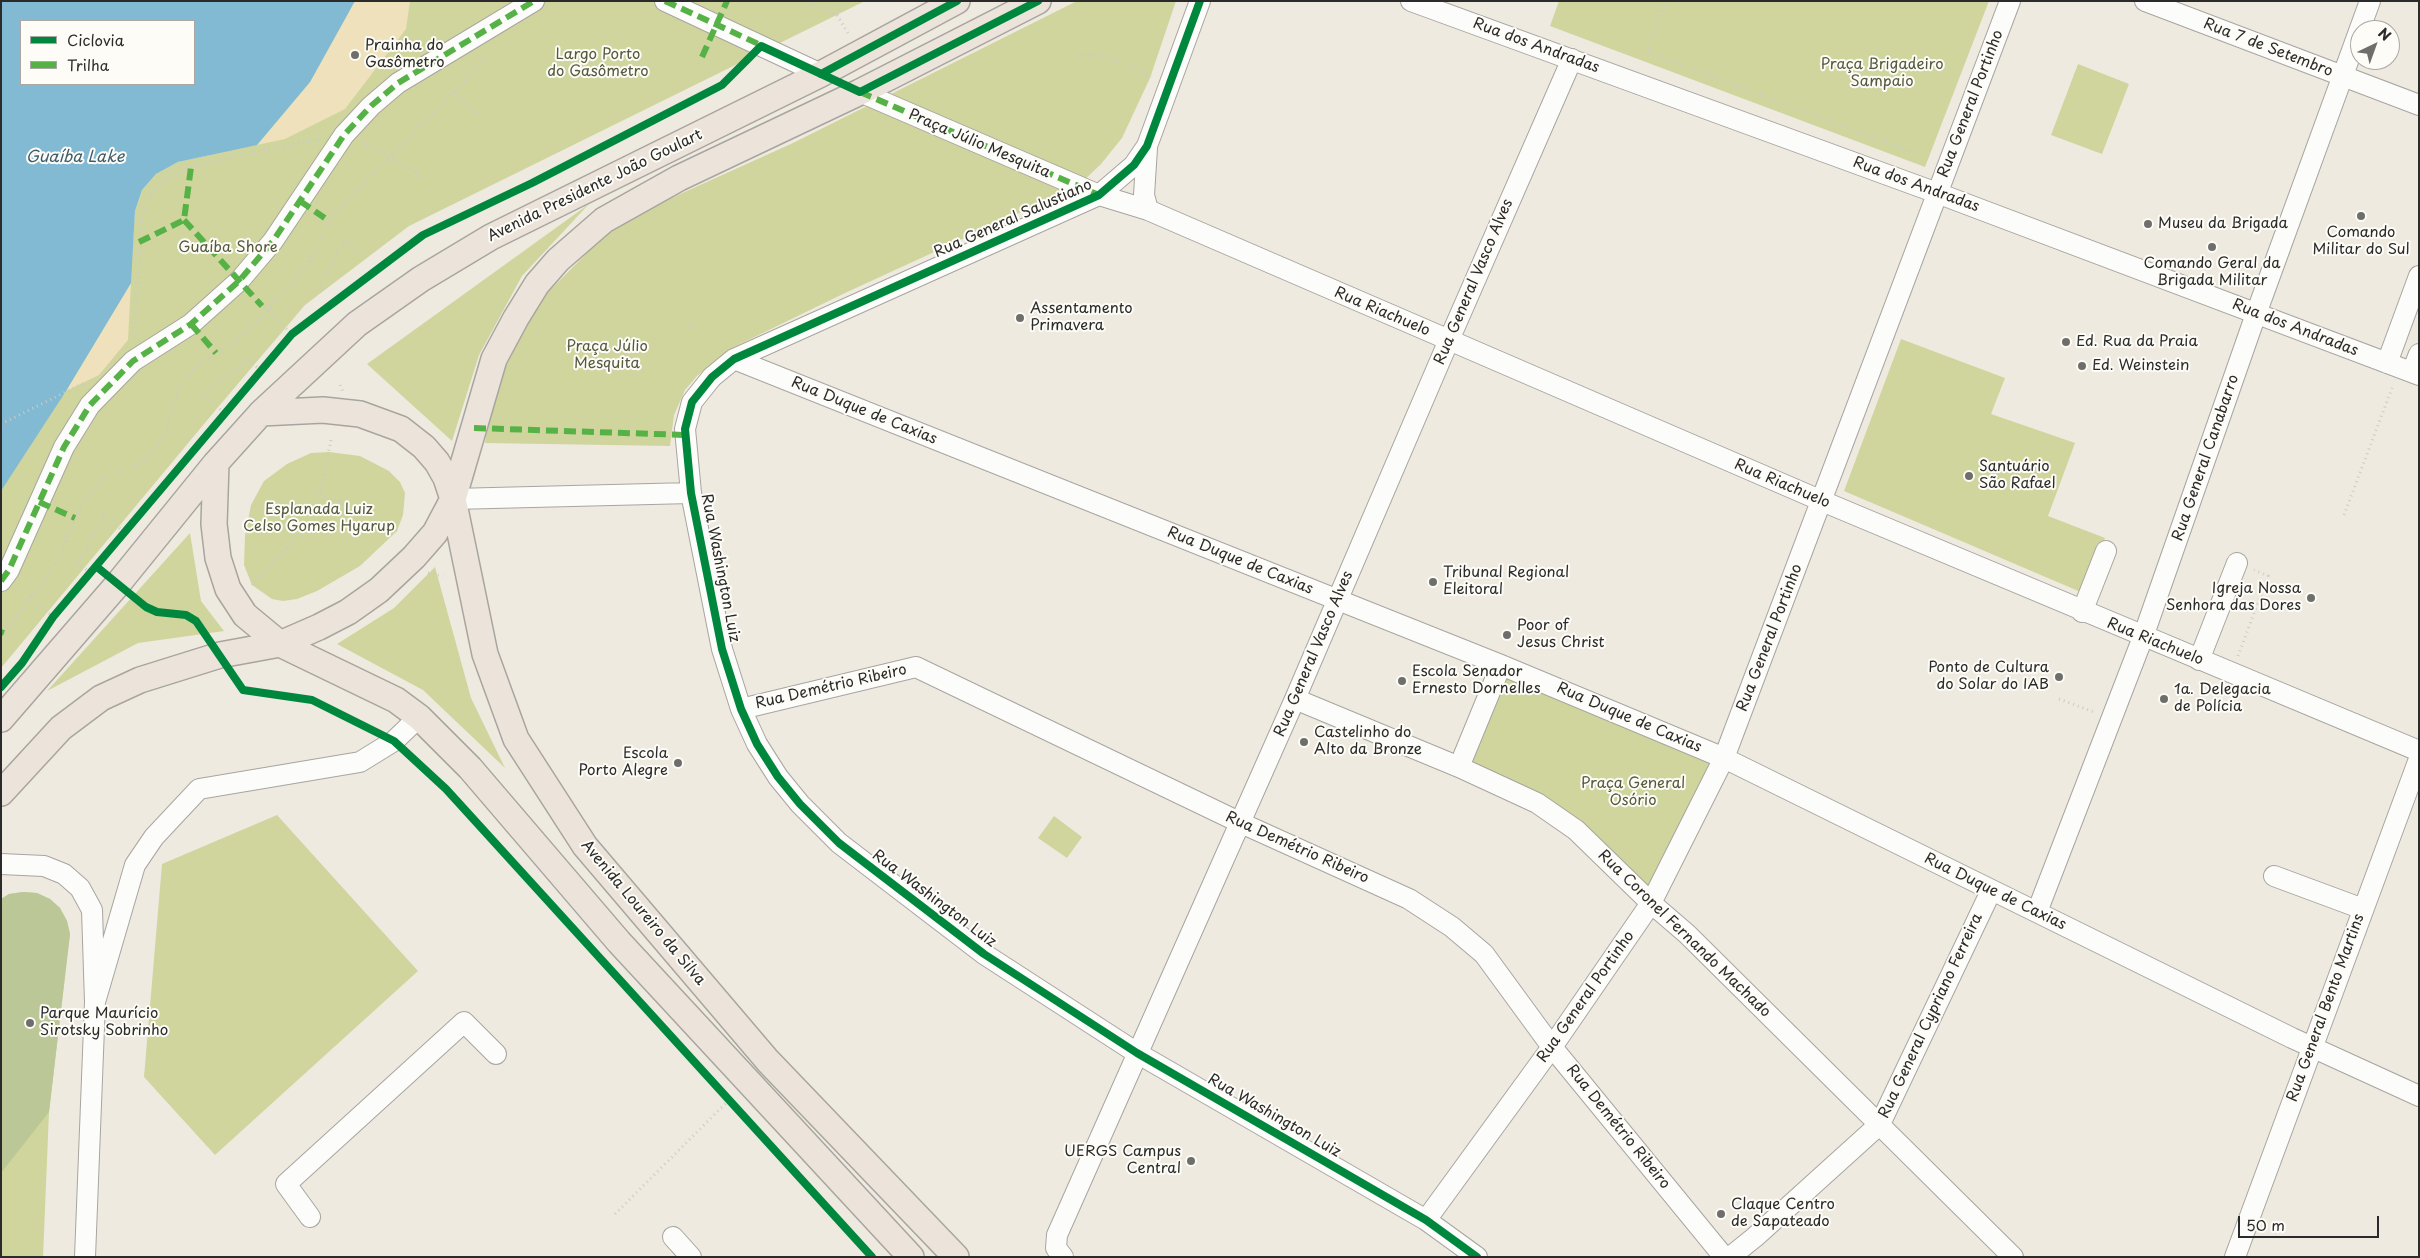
<!DOCTYPE html>
<html>
<head>
<meta charset="utf-8">
<style>
	body { margin:0 }
	#map { position:relative; width:2420px; height:1258px; overflow:hidden; background:#eeeae0; font-family:"Playpen Sans",sans-serif }
	canvas { display:block }
	.frame { position:absolute; inset:0; border:2px solid #2b2b2b; pointer-events:none }
	.legend { position:absolute; left:20px; top:20px; width:175px; height:65px; box-sizing:border-box; background:#fdfcf7; border:1px solid #a9a8a5; margin:0; padding:6px 9px; list-style:none; font-size:15px; color:#2b2b2b }
	.legend li { display:flex; align-items:center; gap:10px; height:25px }
	.legend b { width:25px; border:1px solid #a9a8a5 }
	.north { position:absolute; left:2350px; top:20px; width:50px; height:50px; box-sizing:border-box; background:#fdfcf7; border:1px solid #a9a8a5; border-radius:50%; rotate:42deg; font-size:14px; font-weight:700; line-height:20px; text-align:center; color:#2b2b2b }
	.north::after { content:''; display:block; margin:auto; width:18px; height:22px; background:#6f6e6a; clip-path:polygon(50% 0,100% 100%,50% 72%,0 100%) }
	.scale { position:absolute; left:2238px; top:1216px; width:141px; height:22px; box-sizing:border-box; border:2px solid #2b2b2b; border-top:0; padding-left:6px; font-size:15px; line-height:18px; white-space:nowrap; color:#2b2b2b; -webkit-text-stroke:4px #fdfcf7; paint-order:stroke }
</style>
</head>
<body>
<div id="map">
<canvas width="2420" height="1258"></canvas>
<div class="frame"></div>
<ul class="legend">
<li><b style="height:6px;background:#00873e"></b>Ciclovia</li>
<li><b style="height:6px;background:#56b246"></b>Trilha</li>
</ul>
<div class="north">N</div>
<div class="scale">50 m</div>
</div>
<script>
const ctx = document.querySelector('canvas').getContext('2d');
ctx.lineJoin = 'round';
function fill(path, color) { ctx.fillStyle = color; ctx.fill(path, 'evenodd'); }
const toPath = rows => new Path2D(rows.map(r => 'M' + r).join(''));
function strokePath(path, color, width, dash) { ctx.strokeStyle = color; ctx.lineWidth = width; ctx.lineCap = dash ? 'butt' : 'round'; ctx.setLineDash(dash || []); ctx.stroke(path); }
function write(font, color, halo, rows, align = 'center') {
  ctx.font = font + ' "Playpen Sans",sans-serif'; ctx.lineWidth = 4; ctx.setLineDash([]); ctx.textBaseline = 'middle'; ctx.strokeStyle = halo; ctx.fillStyle = color; for (const [text, x, y, turn = 0] of rows) {
    ctx.save(); ctx.translate(x, y); ctx.rotate((+turn || 0) * Math.PI / 180); ctx.textAlign = isNaN(turn) ? turn : align; if (halo) ctx.strokeText(text, 0, 0); ctx.fillText(text, 0, 0); ctx.restore();
  }
}
fill(toPath([
	[355,1,865,1,409,226,305,305,219,406,1,668,1,420,133,242,135,211,142,190,156,174,178,162,210,155,353,7],
	[1077,1,1176,1,1150,78,1122,138,1101,164,1078,186,845,293,732,348,697,376,685,390,674,415,670,446,485,443,487,428,499,381,525,327,547,293,606,234,658,204,793,143],
	[1559,1,1989,1,1925,167,1550,26],
	[2078,64,2129,84,2102,154,2051,135],
	[589,204,522,276,479,355,452,441,367,364],
	[1901,339,2005,378,1991,414,2075,443,2048,516,2105,538,2083,593,1844,491],
	[329,452,360,456,389,471,400,482,405,493,403,515,397,531,360,566,317,591,297,599,283,601,272,599,252,585,244,565,245,536,251,505,264,481,287,464,311,453],
	[190,533,201,601,224,631,138,643,47,691],
	[435,567,471,698,505,768,423,690,337,644,394,608],
	[1503,674,1715,763,1650,891,1468,764],
	[277,815,418,971,215,1155,144,1077,162,864],
	[1054,816,1082,837,1067,858,1038,838],
	[23,892,37,893,50,899,60,908,67,921,70,934,49,1112,43,1257,1,1257,1,899,9,894]
]), '#d0d59d');
fill(toPath([
	[23,892,37,893,50,899,60,908,67,921,70,934,49,1112,1,1173,1,899,9,894]
]), '#bbc797');
fill(toPath([
	[355,1,410,1,406,29,345,109,285,139,257,145,310,82],
	[131,283,128,340,99,375,66,391]
]), '#eee1bc');
fill(toPath([
	[1,1,355,1,310,82,257,145,178,162,156,174,142,190,135,211,131,283,66,391,1,491],
	[21,21,194,21,194,84,21,84]
]), '#82bad3');
const minor = toPath([
	[665,1,821,74],
	[1200,1,1147,146,1134,165,1099,195,734,359,712,377,692,402,685,429,691,493,722,649,741,709,757,744,778,777,800,804,839,843,984,954,1137,1053,1426,1220,1477,1257],
	[1411,1,1937,193,2419,375],
	[2145,1,2419,105],
	[860,92,1099,195,1148,210,1822,501,2419,751],
	[1147,148,1144,195,1148,210],
	[734,359,1501,665,1724,758,2292,1038,2419,1096],
	[2387,363,2419,276],
	[2412,372,2419,354],
	[453,499,691,493],
	[1,581,9,570,64,447,90,405,133,361,191,324,239,281,273,241,344,135,371,106,398,83,534,1],
	[2082,612,2106,551],
	[2199,660,2237,563],
	[1295,699,1459,767,1537,803,1576,830,1651,903,1687,934,2013,1257],
	[741,709,916,667,1241,823,1409,899,1452,927,1484,954,1552,1047,1724,1257],
	[1459,767,1501,665],
	[1,864,44,866,64,874,80,888,92,910,95,1002,85,1257],
	[2274,876,2363,909],
	[2037,912,2143,637,2256,314,2370,1],
	[95,1002,135,865,154,837,199,789,360,762,394,741,419,717],
	[310,1217,286,1184,464,1022,496,1054],
	[1426,1220,1552,1047,1651,903,1724,758,2010,1],
	[673,1237,691,1257],
	[1063,1257,1056,1248,1057,1235,1295,699,1449,340,1572,59],
	[1730,1257,1755,1237,1880,1124,1991,891],
	[2235,1257,2419,759]
]);
const major = toPath([
	[261,413,323,410,360,414,401,429,424,447,437,462,446,478,453,499,485,654,516,739,585,846,768,1061,956,1257],
	[216,463,214,524,218,558,228,589,245,615,280,644,396,700,419,717,470,768,619,942,911,1257],
	[1,719,117,585,216,463,261,413,357,324,421,279,491,237,821,74,957,1],
	[1,793,61,728,101,698,140,680,220,655,280,644,319,627,348,612,379,590,414,557,435,533,453,499,494,359,516,318,537,284,558,260,604,220,679,178,860,92,1038,1]
]);
strokePath(minor, '#a8a5a0', 22);
strokePath(major, '#a8a5a0', 28);
strokePath(toPath([
	[805,1,837,15,849,35],
	[1666,1,1647,52,1915,153],
	[837,15,843,1],
	[1075,55,1090,54,1108,57,1151,76],
	[453,93,477,113],
	[416,173,424,178],
	[324,290,320,286,344,240,358,252],
	[277,298,262,306,292,334],
	[690,325,696,325],
	[134,338,142,215,150,196,164,180,191,167,280,146,319,139],
	[340,385,343,392],
	[224,413,203,394,249,360,260,370],
	[1,424,84,383],
	[331,440,320,494,397,531],
	[2344,515,2392,388],
	[90,573,78,563,104,515,124,532],
	[428,573,443,576],
	[252,585,315,518,320,494],
	[30,597,53,617],
	[201,626,215,620],
	[4,633,54,564,85,499,103,480,145,460,163,440,180,383,193,368,239,338,267,311,308,264,329,221,343,204,453,93,490,51],
	[2238,656,2268,576,2254,570],
	[2059,699,2094,712],
	[615,1214,730,1099]
]), '#cbcbc8', 3, [1, 4]);
strokePath(minor, '#fcfcfa', 20);
strokePath(major, '#ece4da', 25);
strokePath(toPath([
	[362,141,416,173]
]), '#cbcbc8', 3, [1, 4]);
strokePath(toPath([
	[665,1,765,47],
	[702,57,727,1],
	[860,92,1099,195],
	[300,201,329,221],
	[184,220,262,306],
	[139,242,184,220,191,167],
	[191,324,216,353],
	[474,428,685,435],
	[39,502,75,518],
	[1,581,9,570,64,447,90,405,133,361,191,324,239,281,273,241,344,135,371,106,398,83,534,1],
	[1,632,4,633]
]), '#56b246', 6, [12, 6]);
strokePath(toPath([
	[1200,1,1147,146,1134,165,1099,195,734,359,712,377,692,402,685,429,691,493,722,649,741,709,757,744,778,777,800,804,839,843,984,954,1137,1053,1426,1220,1477,1257],
	[821,74,957,1],
	[97,567,146,607,157,612,186,615,196,621,243,690,312,700,394,741,446,789,872,1257],
	[1,687,22,663,53,617,292,334,423,235,532,183,722,85,761,46,860,92,1038,1]
]), '#00873e', 8);
for (const [x, y, r, color] of [
	[355,55,5,"#6f6e6a"],
	[2361,216,5,"#6f6e6a"],
	[2148,224,5,"#6f6e6a"],
	[2212,247,5,"#6f6e6a"],
	[1020,318,5,"#6f6e6a"],
	[2066,342,5,"#6f6e6a"],
	[2082,366,5,"#6f6e6a"],
	[1969,476,5,"#6f6e6a"],
	[1433,582,5,"#6f6e6a"],
	[2311,598,5,"#6f6e6a"],
	[1507,635,5,"#6f6e6a"],
	[2059,677,5,"#6f6e6a"],
	[1402,681,5,"#6f6e6a"],
	[2164,699,5,"#6f6e6a"],
	[1304,742,5,"#6f6e6a"],
	[678,763,5,"#6f6e6a"],
	[30,1023,5,"#6f6e6a"],
	[1191,1161,5,"#6f6e6a"],
	[1721,1214,5,"#6f6e6a"]
]) { const dot = new Path2D(); dot.arc(x, y, r, 0, 2 * Math.PI); ctx.fillStyle = color; ctx.fill(dot); strokePath(dot, '#fdfcf7', 2); }
write('15px', '#2b2b2b', '#fdfcf7', [
	["Prainha do",365,46],
	["Gasômetro",365,63],
	["Museu da Brigada",2158,224],
	["Comando",2361,233,"center"],
	["Militar do Sul",2361,250,"center"],
	["Comando Geral da",2212,264,"center"],
	["Brigada Militar",2212,281,"center"],
	["Assentamento",1030,309],
	["Primavera",1030,326],
	["Ed. Rua da Praia",2076,342],
	["Ed. Weinstein",2092,366],
	["Santuário",1979,467],
	["São Rafael",1979,484],
	["Tribunal Regional",1443,573],
	["Eleitoral",1443,590],
	["Igreja Nossa",2301,589,"right"],
	["Senhora das Dores",2301,606,"right"],
	["Poor of",1517,626],
	["Jesus Christ",1517,643],
	["Ponto de Cultura",2049,668,"right"],
	["do Solar do IAB",2049,685,"right"],
	["Escola Senador",1412,672],
	["Ernesto Dornelles",1412,689],
	["1a. Delegacia",2174,690],
	["de Polícia",2174,707],
	["Castelinho do",1314,733],
	["Alto da Bronze",1314,750],
	["Escola",668,754,"right"],
	["Porto Alegre",668,771,"right"],
	["Parque Maurício",40,1014],
	["Sirotsky Sobrinho",40,1031],
	["UERGS Campus",1181,1152,"right"],
	["Central",1181,1169,"right"],
	["Claque Centro",1731,1205],
	["de Sapateado",1731,1222]
], 'left');
write('15px', '#2b2b2b', '#fdfcf7', [
	["Rua dos Andradas",1536,46,20],
	["Rua 7 de Setembro",2268,48,21],
	["Rua General Portinho",1971,104,-69],
	["Praça Júlio Mesquita",979,144,23],
	["Rua dos Andradas",1916,185,20],
	["Avenida Presidente João Goulart",595,186,-26],
	["Rua General Salustiano",1013,219,-24],
	["Rua General Vasco Alves",1474,282,-67],
	["Rua Riachuelo",1382,312,23],
	["Rua dos Andradas",2295,328,21],
	["Rua Duque de Caxias",864,411,22],
	["Rua General Canabarro",2206,458,-71],
	["Rua Riachuelo",1782,484,23],
	["Rua Duque de Caxias",1240,561,22],
	["Rua Washington Luiz",720,568,79],
	["Rua General Portinho",1770,638,-69],
	["Rua Riachuelo",2155,642,22],
	["Rua General Vasco Alves",1314,654,-67],
	["Rua Demétrio Ribeiro",831,687,-13],
	["Rua Duque de Caxias",1629,718,23],
	["Rua Demétrio Ribeiro",1297,848,24],
	["Rua Duque de Caxias",1995,892,26],
	["Rua Washington Luiz",934,899,37],
	["Avenida Loureiro da Silva",643,913,50],
	["Rua Coronel Fernando Machado",1684,934,44],
	["Rua General Portinho",1586,997,-55],
	["Rua General Bento Martins",2326,1008,-70],
	["Rua General Cypriano Ferreira",1931,1016,-65],
	["Rua Washington Luiz",1274,1116,30],
	["Rua Demétrio Ribeiro",1618,1127,51]
]);
write('15px', '#55593d', '#fdfcf7', [
	["Largo Porto",598,55],
	["do Gasômetro",598,72],
	["Praça Brigadeiro",1882,65],
	["Sampaio",1882,82],
	["Guaíba Shore",228,248],
	["Praça Júlio",607,347],
	["Mesquita",607,364],
	["Esplanada Luiz",319,510],
	["Celso Gomes Hyarup",319,527],
	["Praça General",1633,784],
	["Osório",1633,801]
]);
write('italic 16px', '#3b5c6c', '#fdfcf7', [
	["Guaíba Lake",75,158]
]);
</script>
</body>
</html>
